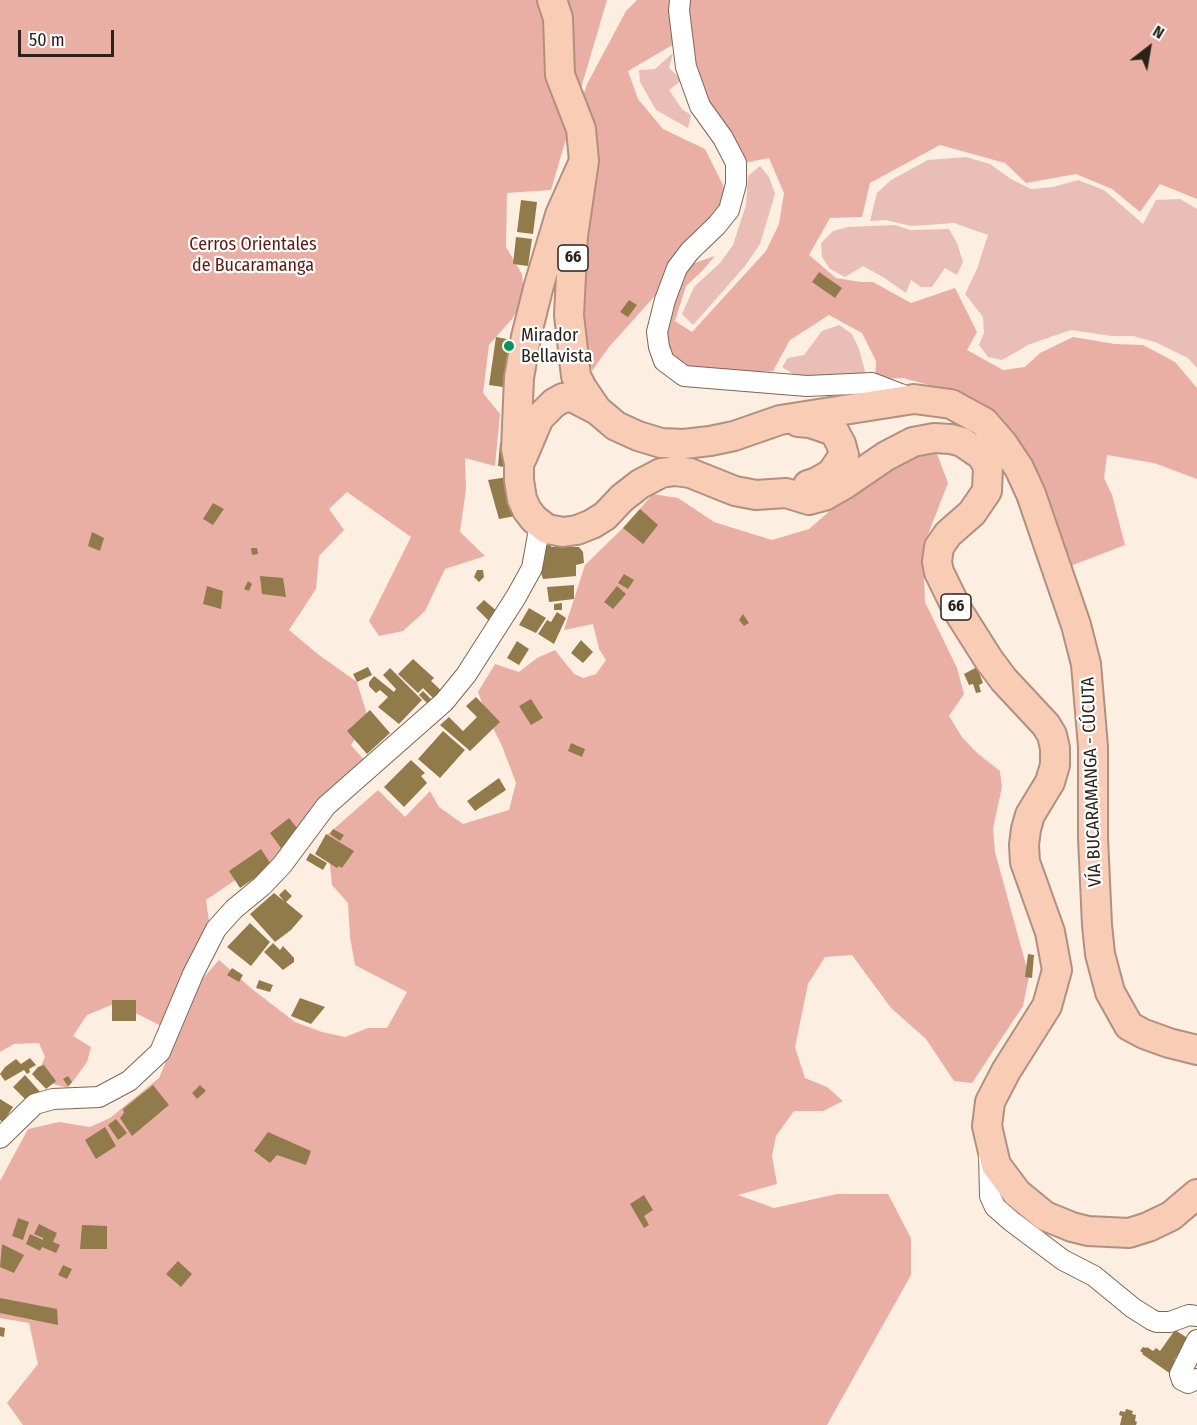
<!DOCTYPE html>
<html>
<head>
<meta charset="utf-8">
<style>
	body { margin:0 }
	#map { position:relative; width:1197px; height:1425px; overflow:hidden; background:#fceee1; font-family:"Fira Sans Condensed",sans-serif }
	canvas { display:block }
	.north { position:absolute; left:1119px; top:18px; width:60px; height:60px; -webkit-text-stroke:4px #fefefe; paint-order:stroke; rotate:31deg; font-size:16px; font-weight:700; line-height:24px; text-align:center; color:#2b221a }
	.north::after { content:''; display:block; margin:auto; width:21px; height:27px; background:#2b221a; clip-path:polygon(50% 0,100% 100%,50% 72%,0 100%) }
	.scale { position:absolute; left:18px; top:30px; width:96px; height:27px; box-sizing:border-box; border:3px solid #2b221a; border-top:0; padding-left:8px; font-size:18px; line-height:21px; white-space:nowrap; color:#2b221a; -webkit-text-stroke:4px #fefefe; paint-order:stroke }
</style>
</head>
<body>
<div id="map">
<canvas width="1197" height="1425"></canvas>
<div class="north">N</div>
<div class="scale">50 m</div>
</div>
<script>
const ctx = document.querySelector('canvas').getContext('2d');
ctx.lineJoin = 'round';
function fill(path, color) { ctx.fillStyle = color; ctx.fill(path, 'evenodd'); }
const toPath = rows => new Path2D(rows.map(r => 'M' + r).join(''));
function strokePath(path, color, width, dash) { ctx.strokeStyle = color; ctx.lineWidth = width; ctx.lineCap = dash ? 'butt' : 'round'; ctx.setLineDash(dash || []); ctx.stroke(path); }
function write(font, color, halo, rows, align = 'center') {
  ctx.font = font + ' "Fira Sans Condensed",sans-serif'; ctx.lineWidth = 4.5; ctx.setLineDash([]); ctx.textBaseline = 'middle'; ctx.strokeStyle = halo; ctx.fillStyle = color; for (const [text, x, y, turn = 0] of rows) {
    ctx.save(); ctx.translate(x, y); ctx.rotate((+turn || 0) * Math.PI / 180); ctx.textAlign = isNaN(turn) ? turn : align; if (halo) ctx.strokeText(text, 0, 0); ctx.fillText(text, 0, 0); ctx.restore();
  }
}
fill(toPath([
	[673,53,669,68,682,80,669,90,682,109,691,115,688,128,656,110,640,82,639,70,655,69],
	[966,157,990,164,1011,179,1031,189,1053,187,1078,180,1104,190,1143,224,1156,200,1180,199,1197,209,1197,368,1188,358,1155,342,1133,336,1112,336,1071,330,1030,344,1002,360,988,357,979,345,984,333,983,317,965,294,977,269,988,235,954,223,912,226,885,220,870,221,877,193,891,180,928,160],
	[760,166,769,177,775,194,760,244,745,266,693,325,682,314,694,287,720,263,733,245,746,205,748,176],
	[895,225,910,230,949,229,957,243,963,262,957,275,945,268,932,287,921,287,911,280,906,293,883,277,863,266,845,277,830,269,822,257,821,243,833,231,848,227],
	[839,325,852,334,859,349,868,382,798,377,782,367,788,358,804,355,822,331]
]), '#e9beb6');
fill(toPath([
	[0,0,607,0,551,190,507,193,506,247,522,274,524,299,512,319,489,345,483,393,500,414,495,466,465,458,466,489,460,532,485,556,445,569,425,611,403,631,379,636,369,621,411,537,347,492,329,509,344,530,319,556,316,589,289,630,319,655,357,682,368,718,351,745,372,769,309,820,275,879,253,868,206,900,212,942,173,995,165,1028,116,1003,87,1015,73,1036,91,1047,87,1062,68,1088,35,1079,45,1057,39,1043,14,1044,0,1052],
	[637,0,1197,0,1197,199,1160,184,1140,212,1112,189,1076,174,1026,183,1005,163,940,145,870,183,862,217,830,218,809,255,836,278,861,282,873,282,911,303,955,288,977,332,967,350,1003,370,1025,367,1040,353,1073,337,1115,344,1143,345,1175,362,1197,388,1197,479,1154,463,1107,455,1104,478,1112,495,1125,545,1073,565,1055,584,1011,460,957,400,936,387,903,378,875,379,876,361,862,333,829,315,790,340,773,371,733,374,668,370,652,331,689,265,715,256,703,270,686,286,675,321,692,332,766,251,779,224,784,193,769,158,739,164,725,145,681,40,628,71,638,99,663,129,705,149,726,191,713,231,609,347,592,371,575,292,572,130,587,84,626,11],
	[911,450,937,454,948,483,927,537,924,575,925,602,957,668,964,694,949,716,962,737,977,753,1000,771,1002,787,993,828,995,852,1029,976,1023,1006,972,1083,954,1081,926,1039,891,1008,852,955,825,957,808,984,795,1047,805,1078,827,1087,843,1101,823,1111,794,1111,776,1136,772,1156,777,1184,738,1195,774,1208,837,1194,888,1194,911,1238,911,1275,827,1425,23,1425,7,1403,38,1364,29,1323,0,1318,0,1181,28,1129,59,1122,90,1127,110,1118,159,1078,199,983,219,960,252,989,295,1022,322,1032,345,1037,368,1028,387,1028,407,992,355,965,350,937,348,903,332,885,327,835,378,790,405,817,430,791,439,807,463,824,509,810,516,783,502,746,487,716,478,692,495,664,519,672,537,658,555,650,574,674,583,678,596,674,606,660,599,649,593,624,564,630,585,565,623,528,653,494,678,498,714,522,772,540,809,529,848,495]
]), '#eaafa4');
fill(toPath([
	[521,200,537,202,533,234,517,232],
	[516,237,532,239,528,266,513,264],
	[819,272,842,288,835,298,812,282],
	[629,300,637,305,628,317,620,312],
	[496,337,517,341,510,388,489,385],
	[500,443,513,445,510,468,498,466],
	[508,477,515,516,499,519,488,480],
	[213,503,224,509,213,525,203,519],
	[640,509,658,525,643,544,623,528],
	[92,532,104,538,100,551,88,546],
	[540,543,551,543,551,547,579,547,583,552,584,563,576,565,576,576,543,579,540,570],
	[251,548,257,548,258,554,252,555],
	[477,570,483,570,484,577,479,582,474,577],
	[624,574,634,580,628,589,618,583],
	[260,576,283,578,286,597,262,594],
	[248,581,252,584,249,591,244,589],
	[574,585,574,599,549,602,547,587],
	[207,586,223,591,221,609,203,604],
	[617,586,626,594,613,609,604,602],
	[484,600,499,613,490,622,476,608],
	[562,603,562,610,554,610,554,604],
	[529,608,546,618,536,633,519,625],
	[557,612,566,618,554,644,538,634,547,620,551,622],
	[743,614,749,623,744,626,739,620],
	[581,640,593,652,583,663,571,653],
	[517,641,529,649,519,665,507,658],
	[413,659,434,678,431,681,445,694,437,702,423,688,418,693,398,674],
	[368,667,372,675,357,682,353,674],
	[977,667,983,683,979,685,981,692,976,693,973,684,969,685,964,674],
	[390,668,422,700,399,724,378,707,388,697,380,690,376,693,369,686,369,682,374,676,394,692,396,689,383,675],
	[423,691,432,700,428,704,419,695],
	[476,697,500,722,470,751,440,725,449,717,463,731,477,717,466,706],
	[531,699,543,718,531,725,519,706],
	[370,710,390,733,367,754,347,731],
	[443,731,465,750,440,778,418,759],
	[571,743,585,749,582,757,568,751],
	[411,760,425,773,421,776,427,783,404,807,384,787],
	[499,778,506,790,475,811,467,801],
	[289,818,301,833,281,848,270,833],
	[333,829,344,835,340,841,330,834],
	[326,834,354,851,342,868,339,866,337,868,315,854],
	[261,849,272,866,240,888,229,871],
	[310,853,327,863,323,870,306,860],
	[285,889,292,896,286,902,303,916,291,930,275,942,250,914,274,893,284,901,279,895],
	[250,923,270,942,251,966,227,947],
	[273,943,280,950,283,946,294,958,294,962,283,970,264,952],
	[1028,954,1034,955,1032,978,1025,977],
	[232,968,243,975,239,982,227,975],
	[259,980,273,985,270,992,256,988],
	[300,998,325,1007,311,1024,291,1016],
	[112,1000,136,1000,136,1021,112,1021],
	[30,1058,36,1065,29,1069,30,1072,27,1074,24,1070,5,1081,0,1074,5,1067,16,1059,21,1064],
	[44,1065,56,1081,46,1089,32,1074,38,1067],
	[25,1075,41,1093,27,1101,13,1087],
	[68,1076,72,1082,68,1086,63,1079],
	[153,1085,169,1105,132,1136,120,1118,124,1113,123,1109],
	[200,1085,206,1091,197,1099,192,1093],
	[0,1099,13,1107,3,1122,0,1120],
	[116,1119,127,1133,118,1140,108,1125],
	[105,1127,116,1146,96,1159,85,1140],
	[268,1132,311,1151,306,1165,277,1155,270,1163,254,1151],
	[644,1195,653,1210,644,1216,649,1225,644,1228,630,1204],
	[18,1218,29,1222,23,1240,12,1236],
	[39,1224,57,1233,53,1242,60,1245,56,1253,42,1247,40,1251,26,1244,30,1234,43,1240,43,1238,34,1234],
	[82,1225,107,1226,107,1249,80,1249],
	[2,1244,24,1255,14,1273,0,1267],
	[178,1261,192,1274,181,1287,166,1274],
	[63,1265,72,1269,67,1279,58,1275],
	[0,1298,57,1309,58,1325,0,1313],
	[0,1327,5,1328,4,1337,0,1336],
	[1175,1330,1189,1339,1174,1360,1179,1363,1175,1377,1142,1354,1143,1353,1140,1351,1143,1347,1146,1348,1147,1347,1153,1351,1156,1348,1160,1351],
	[1126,1409,1133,1411,1132,1414,1136,1415,1135,1421,1137,1422,1136,1425,1120,1425,1122,1416,1119,1415,1120,1411,1125,1412]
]), '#927b4b');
const minor = toPath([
	[680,0,679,11,686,67,700,106,723,138,736,163,736,184,729,210,717,225,690,251,677,268,665,300,657,332,659,347,664,361,684,376,807,386,872,383,911,398],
	[0,1138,35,1104,53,1099,99,1097,129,1081,160,1052,193,974,216,929,234,909,262,886,282,865,326,806,444,702,466,675,516,597,532,568,540,524],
	[989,1152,990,1196,995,1207,1011,1221,1063,1260,1094,1276,1133,1308,1152,1320,1157,1322,1170,1322,1189,1315,1197,1316],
	[1197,1340,1180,1374,1182,1380,1188,1383,1197,1379]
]);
const highway = toPath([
	[552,0,558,18,560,75,581,129,584,161,573,236,569,315,576,376,582,388,597,410,616,426,638,436,661,443,684,444,710,441,734,436,780,420,914,399,951,404,984,422,1003,444,1019,468,1031,494,1076,625,1086,664,1093,747,1093,838,1097,925,1100,954,1110,992,1129,1026,1144,1034,1169,1043,1197,1050],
	[584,161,560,215,539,285,526,337,519,378,516,449,519,463,519,480,522,499,527,510,534,519,547,529,563,532,577,530,592,524,605,516,622,498,640,484,661,473,675,471,690,473,735,491,756,495,786,493,809,500,824,496,845,484,886,456,913,442,934,438,951,439,962,442,981,455,988,466,987,491,972,513,948,534,939,547,937,562,939,572,958,611,989,660,1004,680,1046,725,1052,735,1055,748,1055,765,1050,782,1030,815,1026,829,1024,845,1025,862,1050,932,1057,970,1047,1006,1006,1071,990,1102,987,1126,996,1165,1017,1193,1045,1216,1072,1227,1088,1231,1129,1233,1148,1227,1171,1216,1197,1194],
	[798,422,810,423,834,431,841,444,844,455,831,474,817,482,808,485],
	[522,458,539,418,554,403,563,398,572,397,597,410]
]);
strokePath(minor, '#7b6753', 22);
strokePath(highway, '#b1907f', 32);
strokePath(minor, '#fff', 20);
strokePath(highway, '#f9ccb6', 28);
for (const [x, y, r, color] of [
	[509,346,6,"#03985a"]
]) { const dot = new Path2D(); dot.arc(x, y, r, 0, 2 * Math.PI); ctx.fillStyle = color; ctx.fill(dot); strokePath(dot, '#fefefe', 2); }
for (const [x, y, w] of [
	[573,258,30],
	[956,607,30]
]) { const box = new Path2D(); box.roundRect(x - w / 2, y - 13, w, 26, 4.5); ctx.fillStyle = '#fefefe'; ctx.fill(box); strokePath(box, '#2b221a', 1.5); }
write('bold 16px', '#2b221a', null, [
	["66",573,258],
	["66",956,607]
]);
write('18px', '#5f1a12', '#fefefe', [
	["Cerros Orientales",253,245],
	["de Bucaramanga",253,266]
]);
write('18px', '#2b221a', '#fefefe', [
	["Mirador",521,336],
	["Bellavista",521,357]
], 'left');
write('18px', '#2b221a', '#fefefe', [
	["VÍA BUCARAMANGA - CÚCUTA",1092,782,-92]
]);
</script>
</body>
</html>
